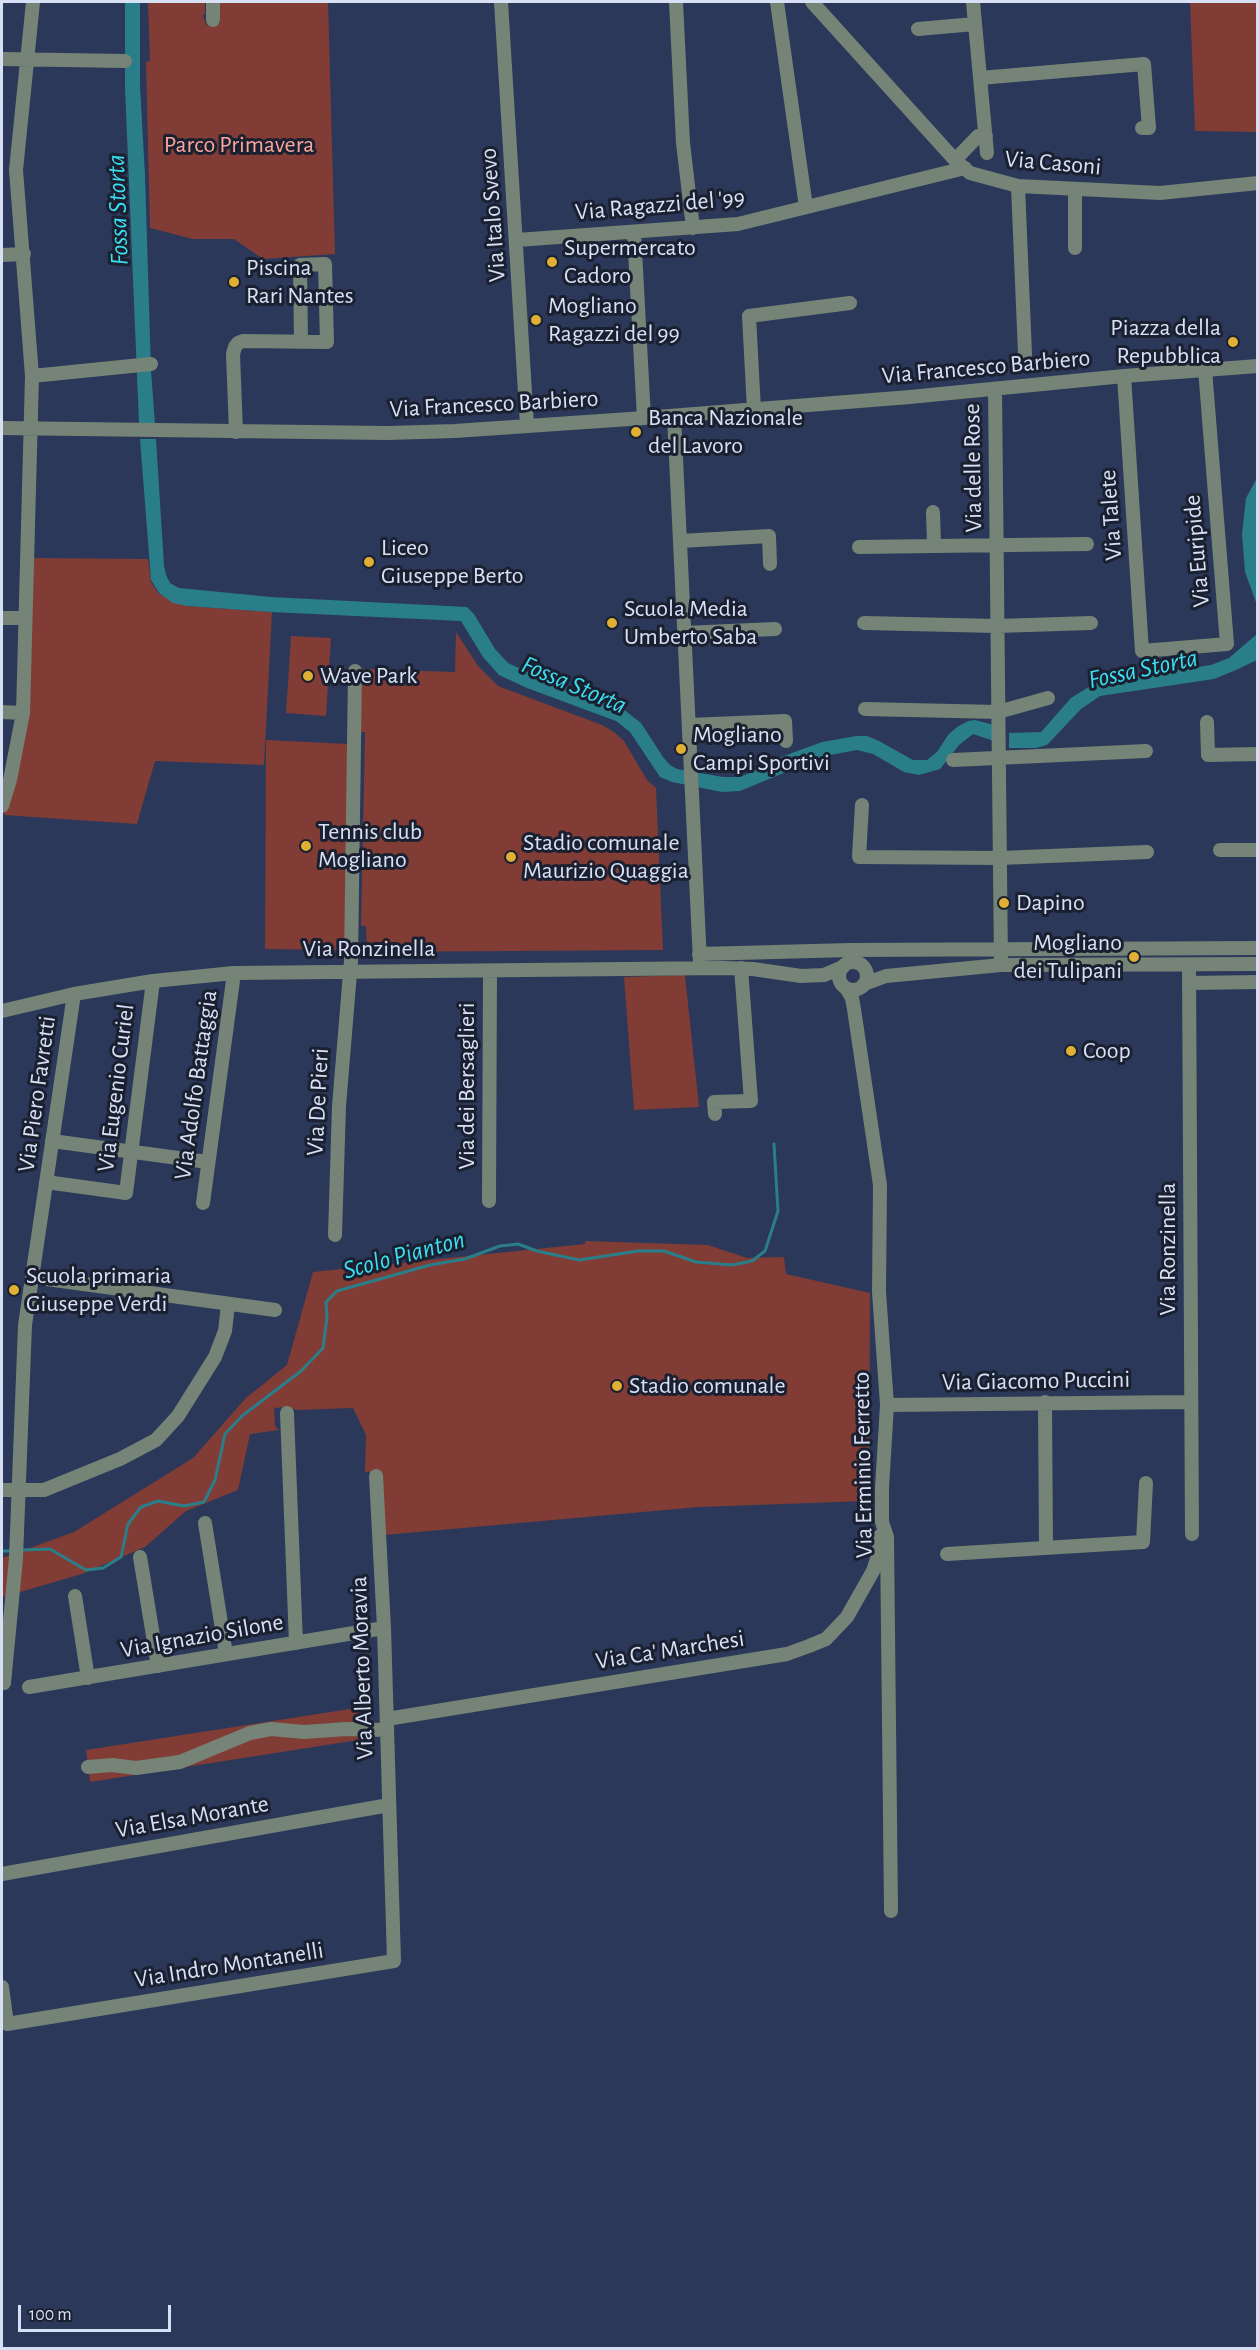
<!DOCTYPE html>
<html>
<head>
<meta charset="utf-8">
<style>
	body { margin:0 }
	#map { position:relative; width:1259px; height:2350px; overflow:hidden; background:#2b3859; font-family:"Alegreya Sans",sans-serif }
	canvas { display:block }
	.frame { position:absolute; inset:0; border:3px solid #d7e0f5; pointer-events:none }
	.scale { position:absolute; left:18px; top:2305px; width:153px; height:27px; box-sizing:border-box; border:3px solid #d7e0f5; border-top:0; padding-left:8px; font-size:18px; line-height:21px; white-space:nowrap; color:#d7e0f5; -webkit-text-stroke:4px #1a202f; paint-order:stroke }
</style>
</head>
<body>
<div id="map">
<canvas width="1259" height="2350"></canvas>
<div class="frame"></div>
<div class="scale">100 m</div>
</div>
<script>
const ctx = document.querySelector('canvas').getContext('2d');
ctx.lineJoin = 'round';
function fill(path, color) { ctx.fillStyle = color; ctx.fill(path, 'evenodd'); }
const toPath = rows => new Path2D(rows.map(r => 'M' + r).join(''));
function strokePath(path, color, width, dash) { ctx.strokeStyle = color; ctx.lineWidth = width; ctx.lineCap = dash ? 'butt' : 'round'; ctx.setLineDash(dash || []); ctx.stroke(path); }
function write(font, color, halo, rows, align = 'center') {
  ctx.font = font + ' "Alegreya Sans",sans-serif'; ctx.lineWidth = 6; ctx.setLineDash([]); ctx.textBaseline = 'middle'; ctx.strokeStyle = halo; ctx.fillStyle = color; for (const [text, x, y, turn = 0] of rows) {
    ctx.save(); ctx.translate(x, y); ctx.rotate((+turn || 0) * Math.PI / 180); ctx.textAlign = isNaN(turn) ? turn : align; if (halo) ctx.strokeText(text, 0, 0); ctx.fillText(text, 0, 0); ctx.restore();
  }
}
fill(toPath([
	[148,2,205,2,205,14,203,15,206,25,220,24,219,2,328,2,335,254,263,259,234,239,193,239,150,228,146,62,150,61],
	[1190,2,1257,2,1257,132,1195,131],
	[32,558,148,559,151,582,159,594,187,606,272,612,264,765,155,761,137,824,4,815,14,782],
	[456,632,478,666,498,686,602,725,614,732,624,741,647,780,656,788,663,950,367,952,366,926,361,926,365,732,359,732,362,669,455,672],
	[291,636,331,638,326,716,286,713],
	[266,740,348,744,345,950,265,949],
	[685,975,699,1107,634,1110,624,977],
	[585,1241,708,1245,747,1258,784,1257,786,1274,870,1293,869,1503,867,1501,699,1507,384,1535,381,1471,365,1472,366,1435,353,1408,297,1410,288,1407,274,1408,275,1426,279,1430,250,1434,238,1490,186,1511,145,1547,82,1574,3,1597,2,1626,2,1558,74,1532,193,1458,246,1398,287,1365,313,1272,585,1244],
	[369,1706,371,1738,90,1782,86,1750]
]), '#813c36');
fill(toPath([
	[125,2,140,2,140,86,145,175,151,370,155,424,139,423,125,87],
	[140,439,156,439,164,566,166,575,170,583,179,588,271,597,467,607,474,614,495,649,508,663,532,674,623,709,641,723,663,757,670,765,677,769,723,777,739,777,750,773,773,760,822,742,856,736,867,736,879,741,913,760,927,760,937,752,948,735,957,727,968,721,975,720,994,725,994,741,973,734,959,745,940,769,919,775,904,772,873,754,857,750,825,756,740,791,722,792,672,782,660,777,630,732,616,721,527,688,499,675,483,657,461,621,271,612,187,606,173,603,159,593,151,580],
	[1257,478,1256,534,1257,605,1245,572,1242,534,1246,498],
	[1257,634,1257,660,1236,670,1214,679,1100,696,1081,709,1047,745,1036,748,1009,748,1009,733,1041,732,1071,698,1095,683,1211,665,1229,658]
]), '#2a7e89');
strokePath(toPath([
	[21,1550,50,1549,86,1570,103,1568,121,1557,128,1524,141,1507,158,1501,184,1506,204,1502,215,1480,225,1434,242,1416,301,1371,323,1348,327,1317,326,1302,337,1291,430,1265,465,1259,500,1246,518,1244,537,1251,579,1260,638,1251,664,1251,696,1262,732,1265,752,1261,765,1251,778,1211,774,1144],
	[2,1551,12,1551]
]), '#2a7e89', 3);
strokePath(toPath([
	[213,2,213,20],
	[501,2,527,425],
	[676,2,683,143,693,228],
	[777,2,806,207],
	[812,2,955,160,970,173,1018,186,1160,193,1258,183],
	[973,2,987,153],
	[918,29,975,24],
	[2,59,125,61],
	[980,78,1144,64,1149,128,1142,128],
	[955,160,978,136,986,136],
	[1018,186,1025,354,1022,364],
	[1075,189,1075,248],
	[634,232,644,418],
	[517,240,738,224,965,168],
	[2,255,24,254],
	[32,376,151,364],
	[1124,376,1142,651,1227,644,1205,369],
	[995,390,1001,965],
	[754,410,749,316,850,303],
	[674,416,700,962],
	[2,428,387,433,455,431,644,418,910,397,1124,376,1258,366],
	[236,432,233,354,235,347,238,343,243,341,327,342,325,264,300,265,301,342],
	[933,512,934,545],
	[680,541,769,536,770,564],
	[859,547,1087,544],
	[2,618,25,618],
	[864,623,997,626,1091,623],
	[684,633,775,629],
	[865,709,998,712,1048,698],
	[2,712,23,713],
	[1207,722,1208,755,1258,754],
	[689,725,785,721,786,741],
	[953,760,1146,751],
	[862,805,859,857,1000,858,1147,852],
	[2,806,10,780,23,713,32,376,16,170,33,2],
	[1220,850,1258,850],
	[699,954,850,950,1258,948],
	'839 976a14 14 0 1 1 28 0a14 14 0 1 1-28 0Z',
	[1189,965,1192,1534],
	[1189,983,1258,982],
	[864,984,886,976,1001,965,1258,964],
	[846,988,852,998,854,1009,880,1185,879,1292,887,1405,882,1488,882,1522,887,1537,891,1911],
	[2,1011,74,994,153,981,234,973,723,968,753,969,801,976,824,975,843,967],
	[715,1114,714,1102,751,1101,741,968],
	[52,1141,208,1162],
	[46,1182,126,1193,153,981],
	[489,1201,490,971],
	[203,1203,234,973],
	[335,1235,339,1106,351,961,355,671],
	[32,1277,275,1310],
	[1045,1402,1046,1548],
	[887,1405,1186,1402],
	[287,1413,296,1643],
	[2,1490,44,1490,120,1459,156,1440,178,1416,215,1357,225,1331,228,1305],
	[205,1523,226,1654],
	[947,1554,1143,1542,1146,1483],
	[140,1557,158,1666],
	[75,1596,88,1678],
	[4,1683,16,1558,25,1325,74,994],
	[29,1687,384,1628],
	[387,1719,787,1654,809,1646,826,1639,847,1617,873,1571,879,1553,880,1536],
	[88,1767,112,1765,136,1768,180,1762,250,1733,271,1729,304,1732,346,1729,387,1730],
	[2,1874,389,1805],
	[2,1987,7,2024,394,1961,384,1628,376,1476]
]), '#758476', 14);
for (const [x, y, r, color] of [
	[552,262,6,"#dfb034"],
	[234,282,6,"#dfb034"],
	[536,320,6,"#dfb034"],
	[1233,342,6,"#dfb034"],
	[636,432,6,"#dfb034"],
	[369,562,6,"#dfb034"],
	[612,623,6,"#dfb034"],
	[308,676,6,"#dfb034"],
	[681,749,6,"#dfb034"],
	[306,846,6,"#dfb034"],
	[511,857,6,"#dfb034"],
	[1004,903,6,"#dfb034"],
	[1134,957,6,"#dfb034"],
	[1071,1051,6,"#dfb034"],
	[14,1290,6,"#dfb034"],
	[617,1386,6,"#dfb034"]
]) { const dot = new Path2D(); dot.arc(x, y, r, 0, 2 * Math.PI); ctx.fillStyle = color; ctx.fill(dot); strokePath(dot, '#1a202f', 2); }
write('24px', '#fba59b', '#1a202f', [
	["Parco Primavera",239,145]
]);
write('24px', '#d7e0f5', '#1a202f', [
	["Via Casoni",1053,163,5],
	["Via Ragazzi del '99",660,205,-5],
	["Via Italo Svevo",493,215,-94],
	["Via Francesco Barbiero",986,367,-5],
	["Via Francesco Barbiero",494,404,-3],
	["Via delle Rose",973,468,-91],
	["Via Talete",1111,515,-94],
	["Via Euripide",1197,551,-95],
	["Via Ronzinella",369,949],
	["Via Adolfo Battaggia",196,1085,-82],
	["Via dei Bersaglieri",467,1086,-90],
	["Via Eugenio Curiel",116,1088,-83],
	["Via Piero Favretti",37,1094,-82],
	["Via De Pieri",318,1102,-87],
	["Via Ronzinella",1168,1249,-90],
	["Via Giacomo Puccini",1036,1381,-1],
	["Via Erminio Ferretto",863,1465,-91],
	["Via Ignazio Silone",202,1636,-10],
	["Via Ca' Marchesi",670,1650,-9],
	["Via Alberto Moravia",362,1668,-92],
	["Via Elsa Morante",192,1817,-10],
	["Via Indro Montanelli",229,1965,-9]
]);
write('24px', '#d7e0f5', '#1a202f', [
	["Supermercato",564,248],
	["Cadoro",564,276],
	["Piscina",246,268],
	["Rari Nantes",246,296],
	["Mogliano",548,306],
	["Ragazzi del 99",548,334],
	["Piazza della",1221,328,"right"],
	["Repubblica",1221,356,"right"],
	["Banca Nazionale",648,418],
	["del Lavoro",648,446],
	["Liceo",381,548],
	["Giuseppe Berto",381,576],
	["Scuola Media",624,609],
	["Umberto Saba",624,637],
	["Wave Park",320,676],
	["Mogliano",693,735],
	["Campi Sportivi",693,763],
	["Tennis club",318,832],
	["Mogliano",318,860],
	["Stadio comunale",523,843],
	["Maurizio Quaggia",523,871],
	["Dapino",1016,903],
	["Mogliano",1122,943,"right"],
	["dei Tulipani",1122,971,"right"],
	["Coop",1083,1051],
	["Scuola primaria",26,1276],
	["Giuseppe Verdi",26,1304],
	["Stadio comunale",629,1386]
], 'left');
write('italic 26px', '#3cdef2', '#1a202f', [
	["Fossa Storta",118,210,-92],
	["Fossa Storta",1143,669,-12],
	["Fossa Storta",574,685,23],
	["Scolo Pianton",404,1255,-15]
]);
</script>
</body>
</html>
